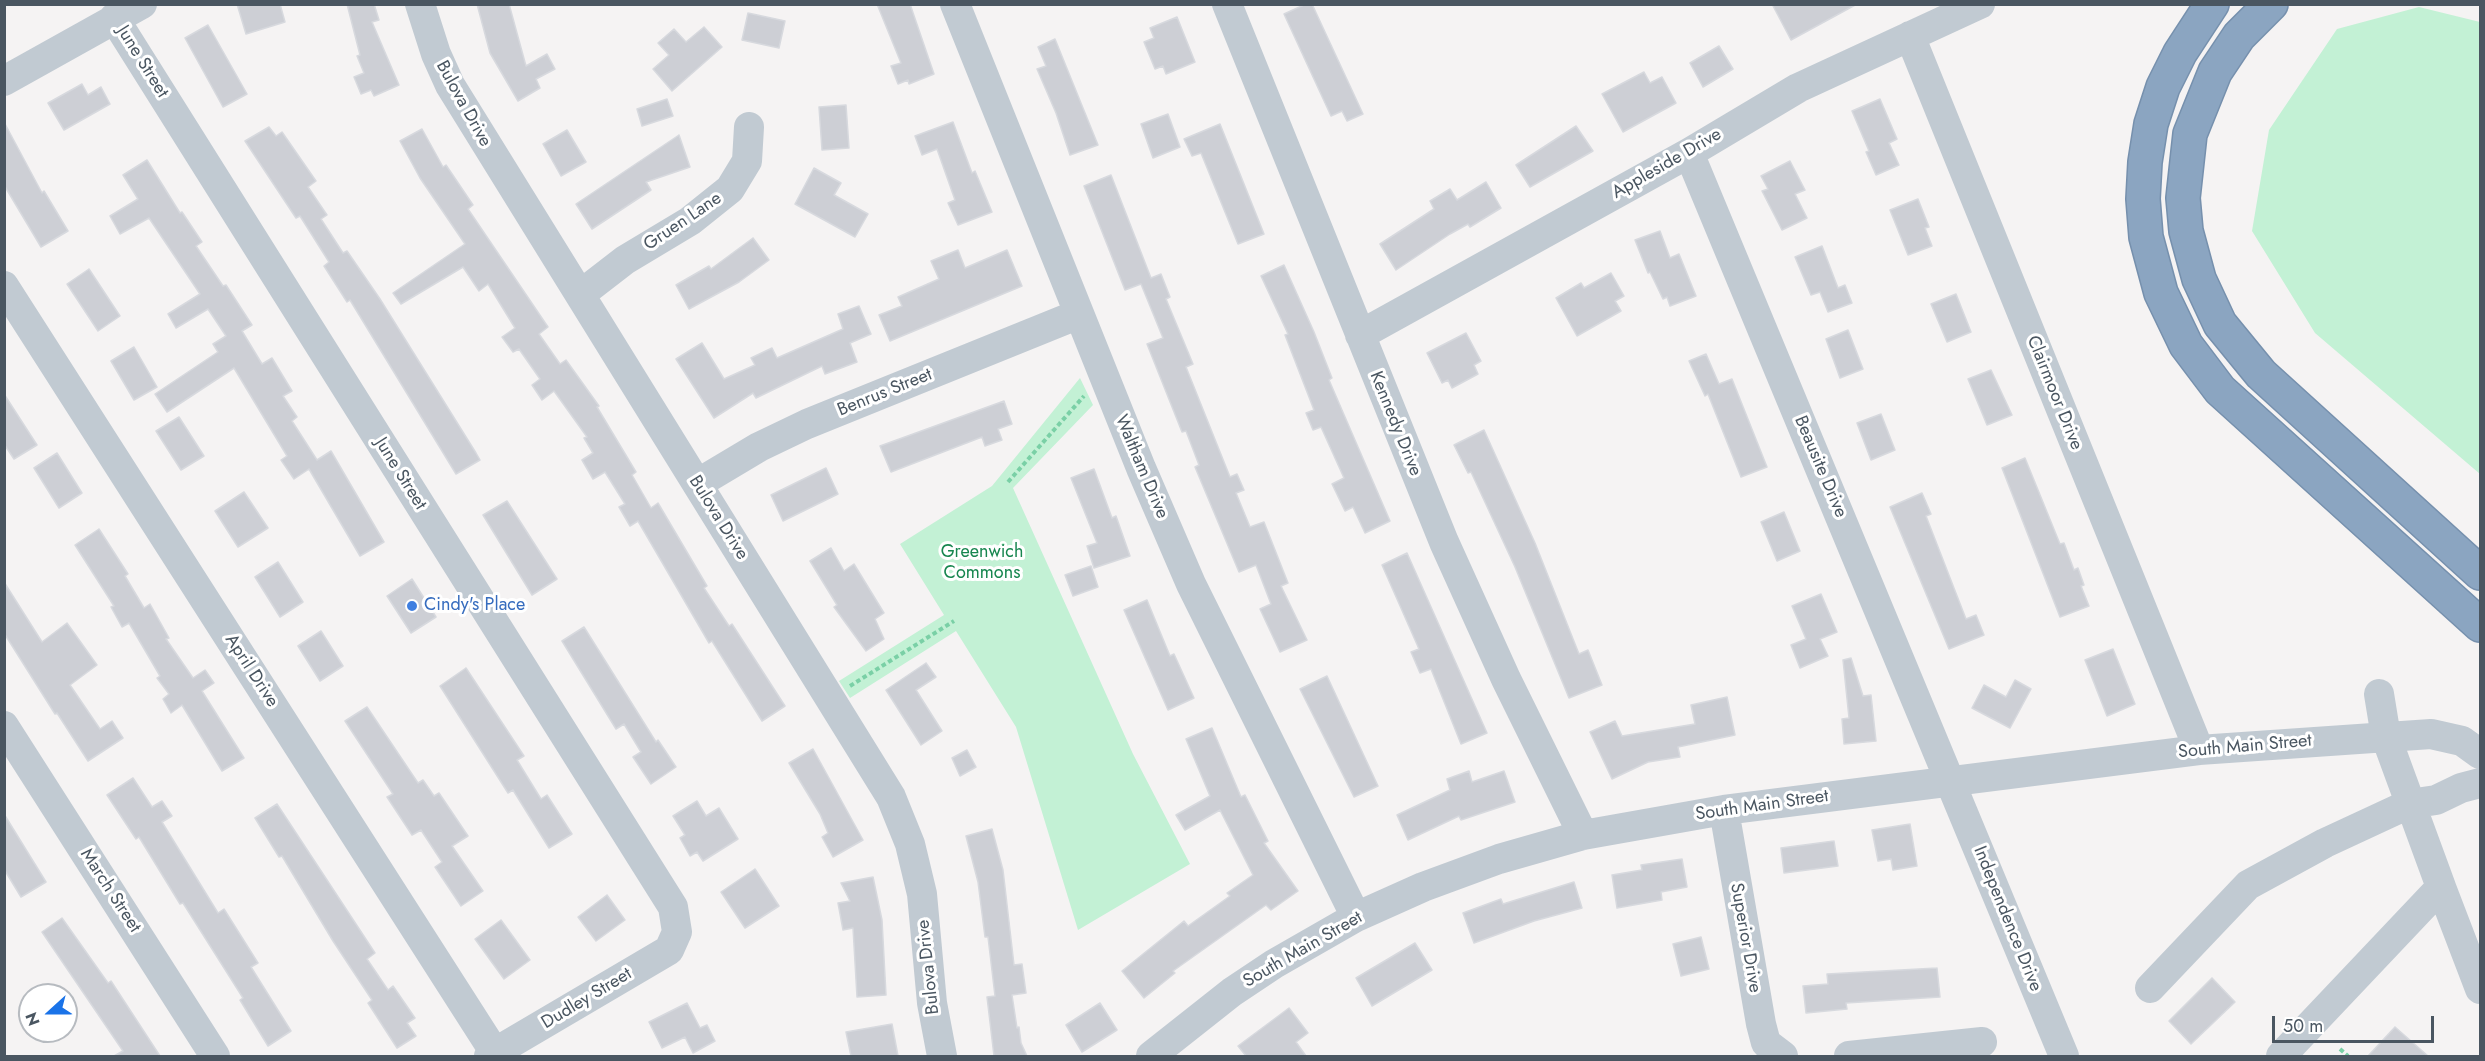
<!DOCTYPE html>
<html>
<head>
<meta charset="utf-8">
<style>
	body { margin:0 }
	#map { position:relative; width:2485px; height:1061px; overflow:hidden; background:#f5f3f3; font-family:Jost,sans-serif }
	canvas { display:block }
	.frame { position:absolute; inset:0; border:6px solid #4a5661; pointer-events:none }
	.north { position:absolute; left:18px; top:983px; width:60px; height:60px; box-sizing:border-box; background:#fff; border:2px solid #b7bbc0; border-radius:50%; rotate:249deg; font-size:16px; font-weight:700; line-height:24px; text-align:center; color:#4a5661 }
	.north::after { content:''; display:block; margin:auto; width:21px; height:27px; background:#1a73e8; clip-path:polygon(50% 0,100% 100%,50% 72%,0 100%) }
	.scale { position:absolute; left:2272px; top:1016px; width:162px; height:27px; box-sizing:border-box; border:3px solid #4a5661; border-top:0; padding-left:8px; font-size:18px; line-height:21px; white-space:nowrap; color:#4a5661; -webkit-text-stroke:4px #fff; paint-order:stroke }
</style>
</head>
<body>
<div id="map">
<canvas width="2485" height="1061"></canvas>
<div class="frame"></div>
<div class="north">N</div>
<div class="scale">50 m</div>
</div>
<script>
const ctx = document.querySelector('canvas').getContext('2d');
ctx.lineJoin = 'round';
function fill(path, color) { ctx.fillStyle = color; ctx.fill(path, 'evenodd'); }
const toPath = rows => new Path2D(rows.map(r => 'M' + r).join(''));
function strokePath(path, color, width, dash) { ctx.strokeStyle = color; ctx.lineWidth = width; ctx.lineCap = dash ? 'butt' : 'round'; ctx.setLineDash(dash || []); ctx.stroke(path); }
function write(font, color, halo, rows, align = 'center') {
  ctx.font = font + ' Jost,sans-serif'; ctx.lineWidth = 6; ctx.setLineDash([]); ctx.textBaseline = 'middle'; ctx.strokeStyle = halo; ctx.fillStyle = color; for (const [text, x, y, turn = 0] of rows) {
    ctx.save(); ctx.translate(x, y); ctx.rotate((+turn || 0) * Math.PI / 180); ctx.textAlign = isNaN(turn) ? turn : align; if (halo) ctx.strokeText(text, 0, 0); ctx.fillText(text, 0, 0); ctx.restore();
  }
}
fill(toPath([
	[2419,7,2480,22,2480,474,2315,333,2252,231,2269,130,2337,29],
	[1080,378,1093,405,1013,488,1133,754,1190,864,1078,930,1016,727,956,631,850,698,839,681,944,615,900,544,992,486]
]), '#c3f1d5');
const building = toPath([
	[237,4,280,4,285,22,246,34,237,4],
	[347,4,374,4,379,20,372,22,399,85,374,96,371,90,361,94,354,77,364,73,357,56,360,55,347,4],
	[477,4,509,4,526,66,547,54,555,69,536,79,540,88,518,101,490,53,477,4],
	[877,4,910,4,934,74,909,84,908,80,898,84,891,66,901,63,877,4],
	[1306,4,1312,4,1363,114,1347,121,1342,111,1331,116,1284,14,1306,4],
	[1772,4,1857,4,1791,40,1772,4],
	[748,13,785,21,779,48,742,40,748,13],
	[1177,17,1195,62,1166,74,1163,66,1155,69,1144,42,1154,38,1150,28,1177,17],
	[208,25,247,94,223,107,185,38,208,25],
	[704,27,722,47,672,91,653,69,669,55,658,43,674,29,686,42,704,27],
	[1055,39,1098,145,1070,155,1056,113,1037,69,1046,66,1038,47,1055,39],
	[1719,46,1733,69,1703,87,1690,63,1719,46],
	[1644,72,1650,83,1662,77,1676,103,1623,132,1602,94,1644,72],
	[82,84,88,95,101,87,110,104,64,130,48,103,82,84],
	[667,99,673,116,642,126,637,109,667,99],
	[1880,99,1897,139,1889,143,1899,165,1876,175,1866,152,1869,151,1852,111,1880,99],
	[846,105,849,148,822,150,819,107,846,105],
	[1168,114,1180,147,1153,158,1141,124,1168,114],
	[4,122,42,193,44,191,68,231,41,247,4,185,4,122],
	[953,122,972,173,975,171,992,212,958,225,948,203,955,200,937,149,922,155,915,136,953,122],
	[1220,124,1264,234,1238,244,1201,153,1192,156,1184,139,1220,124],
	[1576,126,1593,151,1530,187,1516,165,1576,126],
	[269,127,276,136,282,132,316,181,308,187,327,215,321,219,343,253,347,251,380,299,476,453,480,460,456,474,350,300,347,302,324,266,329,262,300,216,296,218,245,141,269,127],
	[422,129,443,167,446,165,473,205,468,209,548,327,539,334,560,364,566,360,599,406,597,407,636,472,632,475,651,508,658,503,707,586,704,588,729,626,732,624,785,706,762,721,712,641,709,643,638,521,630,526,619,507,625,504,605,472,593,479,582,460,593,453,584,438,587,437,554,391,542,400,532,385,540,379,519,349,513,352,502,337,515,328,488,284,479,291,463,267,401,304,393,293,465,244,420,178,400,141,422,129],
	[567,130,586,162,561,176,543,144,567,130],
	[679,135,690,167,646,182,651,190,592,229,576,204,679,135],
	[147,160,180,213,182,212,202,242,196,246,223,286,226,285,252,325,242,331,262,364,272,358,292,391,283,396,297,417,292,421,317,460,331,451,384,542,360,556,309,469,294,479,281,460,287,456,234,368,167,412,155,394,218,352,213,344,226,336,208,309,176,328,168,314,200,294,149,218,120,234,110,216,138,199,123,175,147,160],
	[1790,161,1805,190,1795,194,1807,218,1782,230,1762,191,1768,189,1761,176,1790,161],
	[814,168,841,183,834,195,868,214,855,237,795,204,814,168],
	[1111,175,1151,278,1161,274,1170,297,1166,299,1193,364,1186,367,1230,477,1237,474,1244,490,1236,493,1250,527,1264,522,1288,583,1281,586,1307,640,1280,652,1260,609,1271,604,1256,565,1239,572,1195,467,1199,465,1186,431,1182,432,1147,344,1163,338,1141,284,1125,290,1084,186,1111,175],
	[1486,182,1501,208,1470,227,1468,224,1450,234,1396,270,1380,244,1434,209,1430,201,1450,189,1457,200,1486,182],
	[1918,199,1929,227,1925,228,1932,246,1908,255,1890,210,1918,199],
	[1660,231,1670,258,1679,254,1696,296,1670,306,1667,297,1663,299,1650,272,1648,273,1635,240,1660,231],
	[753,238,769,260,739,282,689,309,676,285,709,266,711,269,753,238],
	[1822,246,1838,288,1845,285,1852,303,1828,312,1820,292,1811,295,1795,257,1822,246],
	[958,250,965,268,1007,250,1022,286,890,341,879,315,902,306,898,297,939,279,931,261,958,250],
	[1284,265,1314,332,1332,378,1329,380,1390,521,1365,533,1353,507,1345,511,1332,484,1344,478,1321,427,1313,430,1306,413,1314,410,1285,335,1288,334,1261,276,1284,265],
	[89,269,120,316,98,331,67,284,89,269],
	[1611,273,1624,296,1615,301,1621,311,1577,336,1556,298,1581,283,1584,288,1611,273],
	[1956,294,1971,332,1947,342,1931,304,1956,294],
	[859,306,871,334,850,343,857,362,825,374,822,366,756,398,753,393,714,418,676,359,702,343,724,379,755,365,751,358,772,348,777,358,843,329,838,314,859,306],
	[1848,330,1863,369,1840,378,1826,339,1848,330],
	[1466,333,1481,361,1474,365,1478,374,1452,388,1448,380,1442,383,1427,353,1466,333],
	[134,347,157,387,134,400,111,361,134,347],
	[1706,354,1719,384,1732,379,1767,467,1741,477,1708,394,1705,396,1689,361,1706,354],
	[1991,370,2012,415,1987,425,1968,379,1991,370],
	[4,394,37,445,14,459,4,444,4,394],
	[1004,401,1012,424,998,429,1002,440,985,446,982,437,891,472,880,446,1004,401],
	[1881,414,1895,450,1871,460,1857,423,1881,414],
	[179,417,204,456,181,470,156,431,179,417],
	[1484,430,1535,543,1579,654,1588,650,1602,685,1569,698,1515,567,1471,472,1468,473,1454,445,1484,430],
	[57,453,82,493,59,508,34,468,57,453],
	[2025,458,2060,544,2064,543,2074,570,2078,568,2084,585,2081,586,2089,606,2060,617,2002,468,2025,458],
	[826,468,838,494,783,521,771,495,826,468],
	[1094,469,1112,518,1116,516,1130,556,1094,568,1087,546,1097,543,1071,478,1094,469],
	[244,492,268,528,238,547,215,511,244,492],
	[1922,493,1931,514,1926,516,1966,619,1976,615,1984,635,1949,649,1890,507,1922,493],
	[507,501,557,579,532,595,483,515,507,501],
	[1784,512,1800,551,1777,561,1761,522,1784,512],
	[99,529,128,574,125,576,144,608,150,604,169,638,166,639,193,678,205,670,214,683,202,691,244,758,222,771,182,705,171,713,163,699,169,694,157,678,160,676,129,623,122,627,111,607,114,606,75,545,99,529],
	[831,548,844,571,854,564,884,613,875,619,884,639,866,651,834,607,837,605,810,561,831,548],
	[1407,553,1487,733,1461,744,1431,669,1420,673,1411,652,1419,649,1382,565,1407,553],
	[278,562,303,602,280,617,255,577,278,562],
	[1091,566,1098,587,1073,596,1065,575,1091,566],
	[412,579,436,617,411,633,387,596,412,579],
	[4,582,42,642,67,623,97,665,70,685,100,729,112,721,123,738,88,761,57,713,55,714,4,633,4,582],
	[1821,594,1837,632,1820,639,1828,656,1800,668,1791,645,1806,639,1792,606,1821,594],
	[1147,600,1170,656,1174,654,1194,698,1168,710,1124,610,1147,600],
	[584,627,656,742,658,740,676,767,651,784,633,757,641,752,624,724,616,729,562,641,584,627],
	[321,631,343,666,320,681,298,646,321,631],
	[2113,649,2135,704,2107,716,2085,660,2113,649],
	[1851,658,1863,696,1871,695,1876,741,1844,744,1842,719,1849,718,1843,660,1851,658],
	[926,663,936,677,916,690,942,731,921,745,886,690,926,663],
	[466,668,524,756,517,760,541,799,547,795,572,834,549,848,513,790,508,793,440,686,466,668],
	[1327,676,1378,786,1354,797,1300,689,1327,676],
	[2015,680,2031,689,2010,728,1972,708,1984,685,2006,697,2015,680],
	[1727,697,1735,735,1678,747,1680,757,1648,762,1612,779,1590,732,1615,721,1622,736,1695,724,1691,705,1727,697],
	[367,707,418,783,423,780,434,796,439,793,468,836,452,846,483,891,461,906,435,867,442,862,421,830,412,835,387,797,393,794,345,721,367,707],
	[1212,728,1241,797,1245,795,1268,841,1264,843,1298,891,1271,910,1266,905,1173,971,1175,973,1144,998,1122,971,1184,921,1188,926,1230,896,1227,893,1253,875,1220,810,1185,830,1176,815,1210,796,1186,739,1212,728],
	[813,749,863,840,833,857,822,837,828,833,820,814,789,763,813,749],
	[967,750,976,767,960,776,952,758,967,750],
	[1469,771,1472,782,1504,771,1515,802,1461,820,1459,816,1408,840,1397,815,1450,790,1447,779,1469,771],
	[133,778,152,807,162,801,172,816,162,822,218,913,224,909,258,963,251,967,291,1031,268,1046,240,1000,243,998,183,903,180,904,139,837,136,839,107,795,133,778],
	[697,801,706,816,719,808,738,839,703,861,697,852,690,856,680,838,685,835,673,816,697,801],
	[277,804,375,953,367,959,388,990,393,986,415,1018,407,1023,416,1036,397,1048,368,1003,372,1000,333,941,282,856,279,857,255,818,277,804],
	[4,814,46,882,21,897,4,869,4,814],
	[1910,824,1917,866,1893,870,1891,859,1878,861,1872,830,1910,824],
	[992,829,1003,870,1014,965,1022,964,1026,993,1012,995,1017,1028,1019,1027,1021,1043,1027,1056,994,1056,987,997,995,996,988,937,985,937,978,882,966,836,992,829],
	[1834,841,1838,866,1784,873,1781,848,1834,841],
	[1682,859,1687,887,1661,892,1662,900,1617,908,1612,875,1642,870,1641,865,1682,859],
	[755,869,779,906,745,928,721,892,755,869],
	[873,877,882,920,886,995,857,997,853,928,843,930,838,903,850,901,841,883,873,877],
	[1574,882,1582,908,1534,921,1474,943,1463,913,1501,899,1503,904,1574,882],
	[607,895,625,920,596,941,578,917,607,895],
	[62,918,108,983,111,981,160,1056,114,1056,123,1051,42,932,62,918],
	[501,920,530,960,504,979,475,939,501,920],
	[1701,937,1709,969,1681,976,1673,944,1701,937],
	[1415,943,1432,970,1372,1006,1356,978,1415,943],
	[1937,968,1940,997,1846,1003,1847,1009,1806,1013,1803,986,1828,984,1827,974,1937,968],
	[2212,978,2235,1002,2191,1044,2169,1021,2212,978],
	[687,1003,700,1028,707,1025,715,1041,693,1053,685,1037,662,1048,649,1022,687,1003],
	[1100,1003,1117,1030,1082,1052,1066,1025,1100,1003],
	[1289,1008,1308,1033,1296,1042,1306,1056,1246,1056,1238,1046,1289,1008],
	[892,1024,898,1056,851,1056,846,1032,892,1024],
	[2395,1027,2428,1056,2368,1056,2395,1027]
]);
fill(building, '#cdcfd5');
strokePath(building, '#d7d9de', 1.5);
const highway = toPath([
	[2212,4,2180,53,2163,87,2151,124,2145,162,2143,199,2146,237,2161,293,2186,345,2220,390,2480,625],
	[2271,4,2239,36,2215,72,2190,134,2183,198,2186,231,2199,279,2220,324,2261,374,2480,573]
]);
strokePath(highway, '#7690ad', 36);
strokePath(toPath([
	[1008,482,1084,396],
	[850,686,954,621],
	[2340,1049,2348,1056]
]), '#7ad0a6', 4, [4.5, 3]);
strokePath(toPath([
	[420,4,436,54,450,85,891,797,910,844,922,894,932,1003,942,1056],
	[955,4,1141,468,1191,584,1356,917],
	[1227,4,1444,542,1506,679,1583,835],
	[114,18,673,907,677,932,669,950,489,1056],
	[1910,36,2199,750],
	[4,81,142,4],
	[1689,153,2064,1056],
	[4,286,497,1056],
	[581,294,625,260,690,221,730,189,747,161,749,127],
	[1360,335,1689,153,1798,88,1980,4],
	[697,484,759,447,807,424,1079,314],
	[4,726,215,1056],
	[1724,810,1761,1024,1766,1043,1783,1056],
	[2441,887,2480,989],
	[2150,988,2248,885,2325,843,2409,804,2436,800,2461,788,2480,783],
	[1151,1056,1232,992,1274,964,1356,917,1423,887,1499,859,1583,835,1724,810,2199,750,2431,734,2462,741,2480,754],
	[1849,1056,1982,1042],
	[2281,1056,2441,887,2386,737,2379,694]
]), '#c1cad2', 30);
strokePath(highway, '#8ba5c1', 33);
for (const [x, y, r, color] of [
	[412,606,6,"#3f7fe0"]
]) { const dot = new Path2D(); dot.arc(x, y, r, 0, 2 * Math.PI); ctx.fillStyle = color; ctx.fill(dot); strokePath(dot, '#fff', 2); }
write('18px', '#4a5661', '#fff', [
	["June Street",142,62,58],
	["Bulova Drive",463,104,61],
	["Appleside Drive",1667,164,-30],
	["Gruen Lane",683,222,-34],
	["Benrus Street",885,393,-22],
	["Clairmoor Drive",2054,393,68],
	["Kennedy Drive",1395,424,68],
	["Waltham Drive",1141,467,67],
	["Beausite Drive",1820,467,67],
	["June Street",400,474,58],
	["Bulova Drive",718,518,58],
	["April Drive",251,671,57],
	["South Main Street",2245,747,-5],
	["South Main Street",1762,806,-8],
	["March Street",110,891,57],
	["Independence Drive",2007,919,68],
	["Superior Drive",1745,938,80],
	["South Main Street",1303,950,-30],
	["Bulova Drive",929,967,-96],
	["Dudley Street",587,999,-31]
]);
write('18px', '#17864f', '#fff', [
	["Greenwich",982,553],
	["Commons",982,574]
]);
write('18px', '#366cbe', '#fff', [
	["Cindy's Place",424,606]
], 'left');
</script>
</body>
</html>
